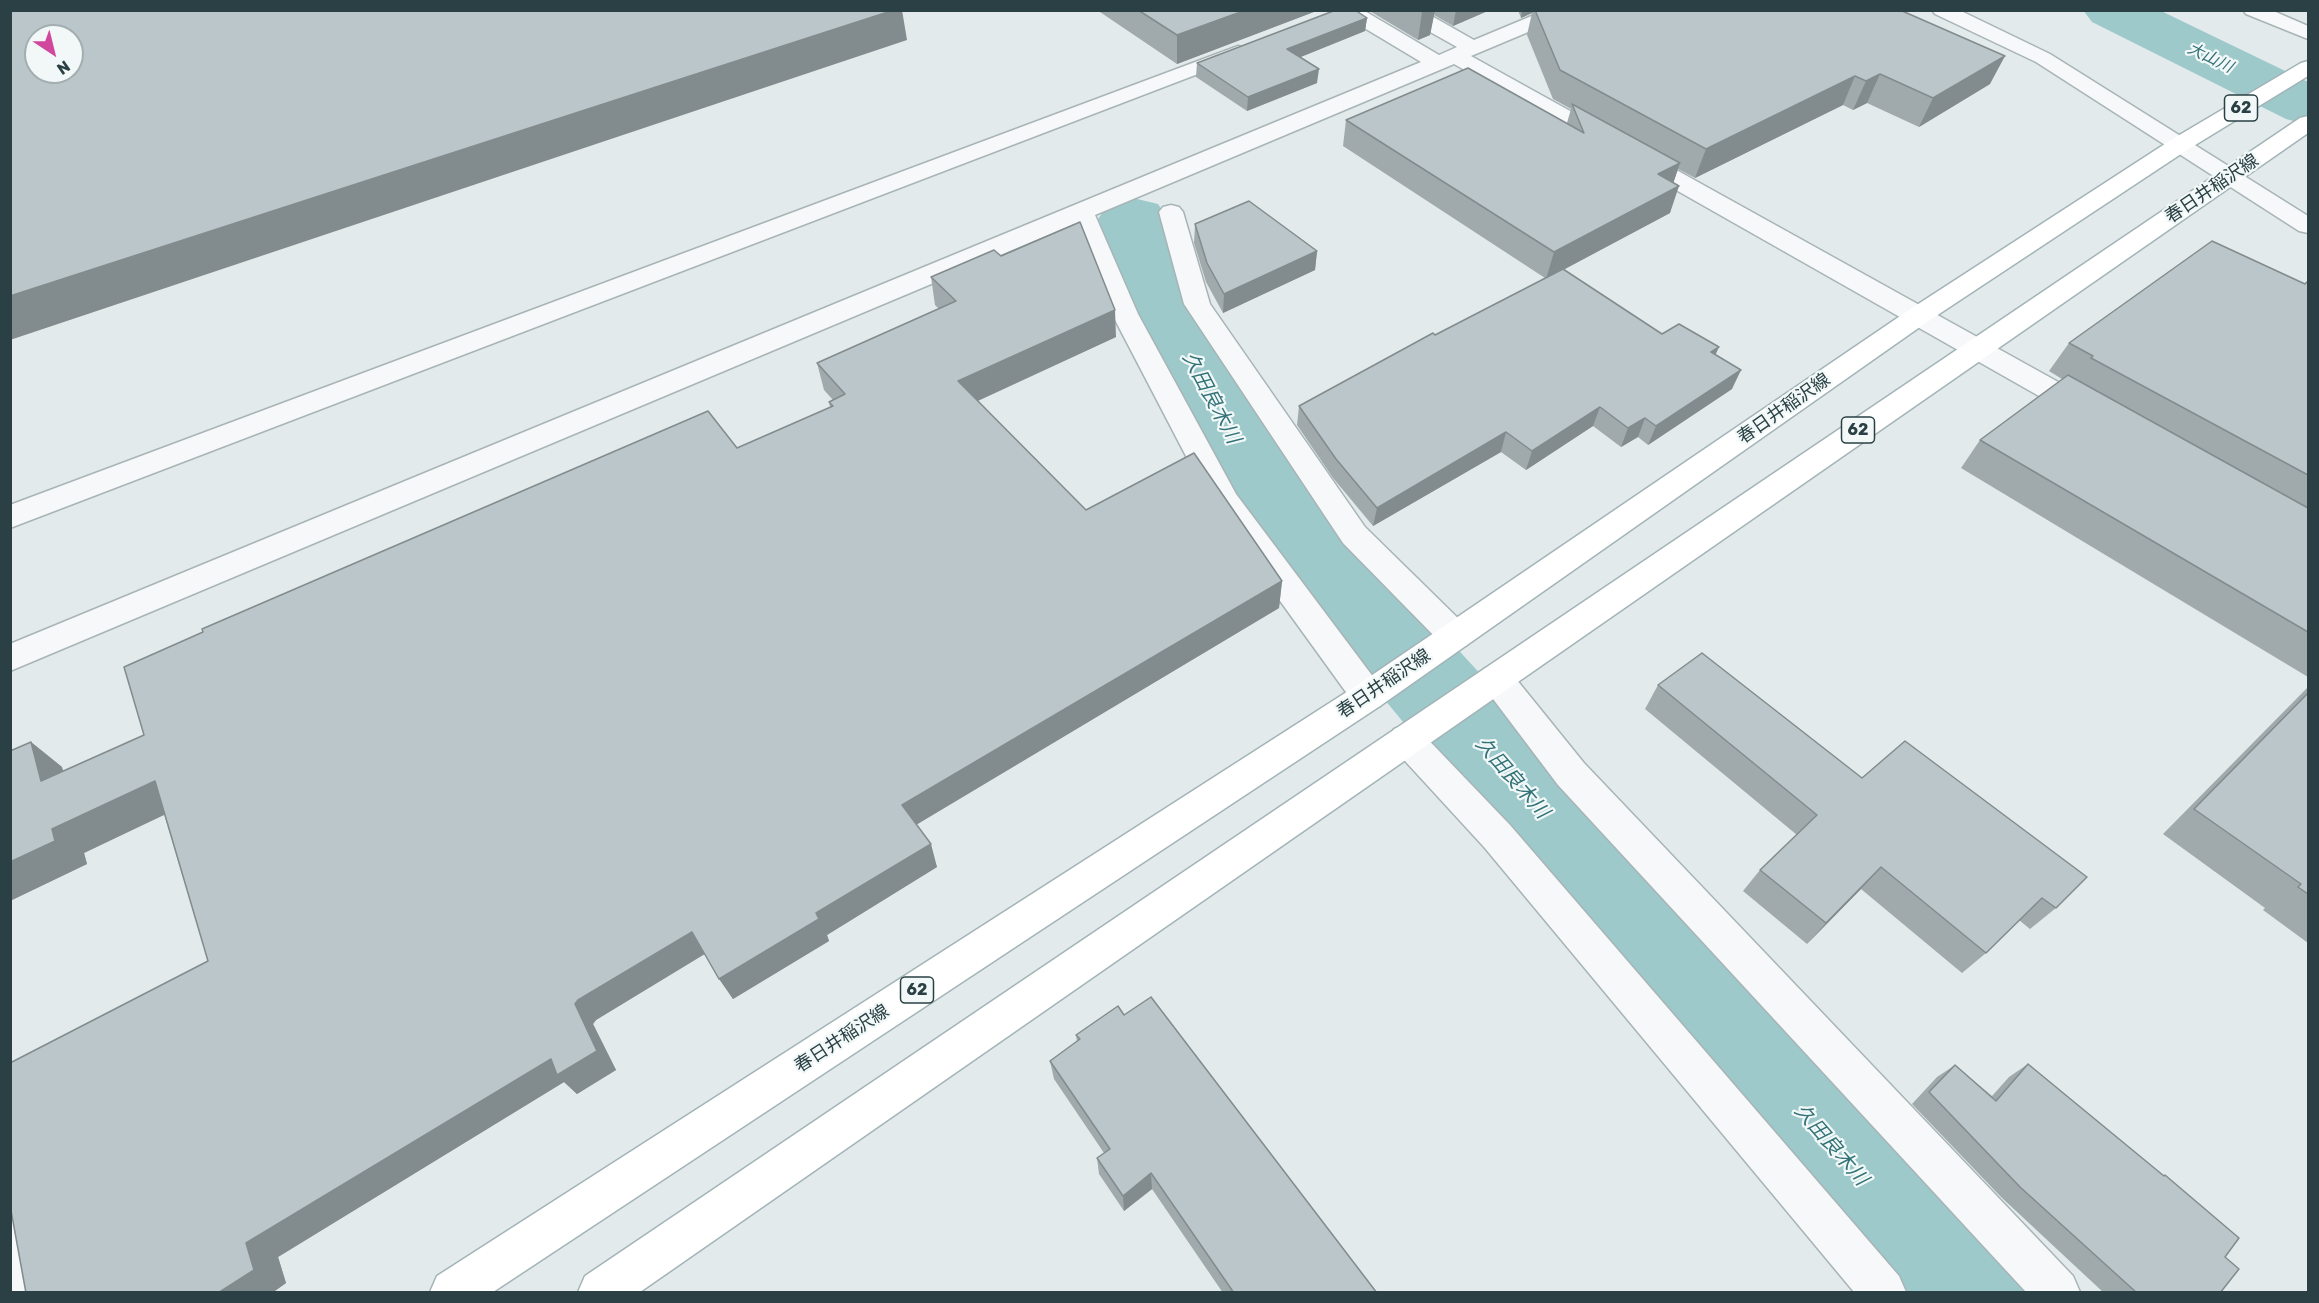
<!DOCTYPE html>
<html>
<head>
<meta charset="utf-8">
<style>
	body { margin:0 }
	#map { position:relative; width:2319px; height:1303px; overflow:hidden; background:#e3eaeb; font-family:Rubik,sans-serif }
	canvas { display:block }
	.frame { position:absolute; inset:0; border:12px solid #2a4044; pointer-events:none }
	.north { position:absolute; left:24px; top:24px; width:60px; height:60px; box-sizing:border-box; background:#f2f8f8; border:2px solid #a2aeb0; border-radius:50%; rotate:145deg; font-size:16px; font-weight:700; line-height:24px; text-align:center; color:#2a4044 }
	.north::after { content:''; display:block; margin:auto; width:21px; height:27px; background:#d1479d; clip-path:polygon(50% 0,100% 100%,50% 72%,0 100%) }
</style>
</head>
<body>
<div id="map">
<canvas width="2319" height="1303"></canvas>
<div class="frame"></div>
<div class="north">N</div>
</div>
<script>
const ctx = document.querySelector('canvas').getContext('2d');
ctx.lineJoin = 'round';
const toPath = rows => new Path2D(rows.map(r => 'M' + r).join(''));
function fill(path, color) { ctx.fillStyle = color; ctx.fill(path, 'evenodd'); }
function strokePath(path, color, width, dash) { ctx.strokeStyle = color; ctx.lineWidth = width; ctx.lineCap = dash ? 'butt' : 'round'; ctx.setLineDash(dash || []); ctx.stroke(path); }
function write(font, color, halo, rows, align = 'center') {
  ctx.font = font + ' Rubik,"Noto Sans JP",sans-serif'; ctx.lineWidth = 4.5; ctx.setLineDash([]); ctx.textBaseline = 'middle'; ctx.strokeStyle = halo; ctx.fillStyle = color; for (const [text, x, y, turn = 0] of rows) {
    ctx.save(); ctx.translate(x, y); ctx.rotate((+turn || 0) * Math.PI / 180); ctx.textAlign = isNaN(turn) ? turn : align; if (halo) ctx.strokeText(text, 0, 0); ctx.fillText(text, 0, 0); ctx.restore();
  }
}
fill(toPath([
	[2083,10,2159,10,2308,82,2308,125,2286,119,2092,22,2083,10],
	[1133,198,1158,204,1168,219,1233,371,1278,444,1403,590,2007,1245,2027,1292,1874,1292,1337,642,1218,486,1153,371,1098,219,1108,204,1133,198]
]), '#9dc9cb');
const minor = toPath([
	[1338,10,1363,10,1439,55,1457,47,1398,14,1395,10,1421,10,1474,40,1546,10,1574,10,1571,14,1471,56,2096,403,2100,410,2096,417,2086,419,2076,417,1454,64,1095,215,1138,314,1236,494,1380,686,1385,696,1380,706,1368,710,1356,706,1213,508,1112,314,1074,224,10,671,10,644,1421,62,1341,14,1338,10],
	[1932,10,1959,10,2050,54,2308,216,2308,233,2299,231,2036,62,1935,14,1932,10],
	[2243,10,2271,10,2308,26,2308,39,2246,14,2243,10],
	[1238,46,1245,48,1248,52,1245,56,10,528,10,505,1238,46],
	[1171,205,1179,207,1183,212,1210,304,1365,527,1467,627,1471,636,1467,645,1455,649,1443,645,1343,543,1184,304,1159,212,1163,207,1171,205],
	[1496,665,1508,669,1584,763,2073,1276,2080,1292,2026,1292,1558,785,1484,687,1479,678,1484,669,1496,665],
	[1406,725,1418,729,1510,825,1899,1276,1906,1292,1854,1292,1484,847,1394,749,1389,739,1394,729,1406,725],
	[10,1193,26,1199,32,1215,48,1292,10,1292,10,1193]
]);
const major = toPath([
	[2308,61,2308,76,2187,150,1927,322,1380,706,493,1292,430,1292,437,1276,1356,686,1909,310,2171,140,2301,63,2308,61],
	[2308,116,2308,133,640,1292,578,1292,585,1276,2300,118,2308,116]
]);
strokePath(minor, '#a8b4b6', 3);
strokePath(major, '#a2b4b7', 3);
fill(minor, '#f6f8f9');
fill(major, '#fff');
fill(toPath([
	[1097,10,1319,10,1177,64],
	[1368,10,1490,10,1453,26,1434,15,1430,35,1418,40],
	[1518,10,1900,10,1990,84,1919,127,1867,103,1853,110,1843,105,1695,178,1678,169,1673,183,1670,213,1563,270,1662,334,1715,355,1732,389,1648,445,1638,437,1621,447,1593,426,1526,470,1501,452,1373,526,1333,478,1297,425,1299,406,1545,278,1343,146,1346,120,1567,123,1571,109,1553,99,1527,35,1532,13,1521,18],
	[1367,18,1365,31,1300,57,1317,83,1247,111,1196,77,1197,63],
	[1195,224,1317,251,1315,270,1223,313,1206,282,1194,243],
	[1001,256,1116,337,978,401,1086,510,1282,581,1279,608,916,825,937,867,827,935,829,941,733,999,705,954,596,1020,593,1024,616,1070,577,1094,564,1082,278,1257,286,1283,272,1293,26,1293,208,961,164,814,84,853,87,864,12,900,31,742,62,767,63,771,144,735,737,448,830,407,829,402,833,400,824,390,817,363,939,309,935,305,931,277],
	[2308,281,2308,677,1961,468,1980,440,2062,379,2049,371,2069,343,2305,284],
	[1658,685,1862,778,1905,741,2056,908,2030,929,2019,920,1986,953,1962,973,1861,889,1807,944,1743,891,1760,870,1797,835,1645,709],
	[2308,687,2308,943,2263,910,2265,908,2163,834],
	[1124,1015,1377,1293,1223,1293,1152,1189,1124,1211,1099,1174,1097,1158,1104,1153,1054,1079,1050,1061,1077,1042,1076,1035],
	[2028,1064,2163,1176,2165,1175,2225,1257,2220,1293,2104,1293,2001,1197,1912,1104,1937,1077,1955,1065,1992,1096,2009,1077]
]), '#a0aaad');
fill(toPath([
	[894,10,902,10,907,40,10,340,10,296],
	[1246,10,1319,10,1177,64,1177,35],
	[1426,10,1435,10,1430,35,1418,40,1422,12],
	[1456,10,1490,10,1453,26],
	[1522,10,1533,10,1532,13,1521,18],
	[1367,18,1365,31,1286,63,1287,49],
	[2005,56,1990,84,1919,127,1933,98],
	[1319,69,1317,83,1247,111,1248,97],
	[1880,74,1867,103,1853,110,1866,81],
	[1855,76,1843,105,1695,178,1706,149],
	[1680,163,1671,190,1658,174],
	[1679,186,1670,213,1546,279,1554,252],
	[1317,251,1315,270,1223,313,1224,294],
	[1115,310,1116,337,962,408,958,381],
	[1719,347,1710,367,1711,352],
	[1741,370,1732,389,1648,445,1656,426],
	[1600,407,1593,426,1526,470,1532,451],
	[1645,418,1638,437,1621,447,1628,428],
	[1506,432,1501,452,1373,526,1377,508],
	[1282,581,1279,608,909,829,902,805],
	[31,742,62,767,72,806,41,781],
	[155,781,183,806,84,853,87,864,12,900,10,899,10,862,52,829],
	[931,844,937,867,827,935,829,941,733,999,719,979,816,913],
	[1881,867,1861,889,1807,944,1826,923],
	[692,932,706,953,596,1020,593,1024,616,1070,577,1094,564,1082,278,1257,286,1283,272,1293,218,1293,246,1243,575,1004,578,1000],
	[1151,1173,1152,1189,1124,1211,1123,1196]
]), '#828b8d');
const building = toPath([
	[10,10,894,10,10,296,10,10],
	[36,36,72,36,72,72,36,72,36,36],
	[1138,10,1246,10,1177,35,1138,10],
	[1336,10,1355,10,1367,18,1287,49,1319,69,1248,97,1197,63,1336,10],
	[1535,10,1900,10,2005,56,1933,98,1880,74,1866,81,1855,76,1706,149,1560,70,1535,10],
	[1468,68,1584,133,1572,104,1680,163,1658,174,1679,186,1554,252,1346,120,1468,68],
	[1249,201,1317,251,1224,294,1207,263,1195,224,1249,201],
	[1080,222,1115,310,958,381,1086,510,1194,453,1282,581,902,805,931,844,816,913,819,919,719,979,692,932,578,1000,575,1004,597,1051,557,1075,551,1059,246,1243,254,1270,218,1293,26,1293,10,1205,10,1063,208,961,155,781,52,829,55,841,10,862,10,751,31,742,41,781,144,735,124,667,203,632,202,629,708,411,737,448,833,406,829,402,845,394,817,363,956,301,931,277,994,250,1001,256,1080,222],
	[2212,241,2305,284,2308,281,2308,475,2091,358,2093,356,2069,343,2212,241],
	[1563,269,1662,334,1679,324,1719,347,1711,352,1741,370,1656,426,1645,418,1628,428,1600,407,1532,451,1506,432,1377,508,1336,459,1299,406,1433,333,1435,335,1563,269],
	[2068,375,2308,508,2308,632,1980,440,2068,375],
	[1702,653,1862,778,1905,741,2087,877,2056,908,2042,898,1986,953,1881,867,1826,923,1760,870,1817,815,1658,685,1702,653],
	[2308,693,2308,894,2298,887,2301,884,2194,809,2308,693],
	[1151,997,1377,1293,1234,1293,1151,1173,1123,1196,1097,1158,1110,1149,1050,1061,1080,1039,1076,1035,1118,1006,1124,1015,1151,997],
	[2028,1064,2164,1176,2165,1175,2239,1238,2225,1257,2239,1269,2220,1293,2137,1293,2020,1187,1929,1092,1955,1065,1996,1101,2028,1064]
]);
fill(building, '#bac6c9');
strokePath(building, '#828b8d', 1.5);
write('italic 16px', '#337378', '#f2f8f8', [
	["大山川",2210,58,26]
]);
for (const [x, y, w] of [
	[2241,108,33],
	[1858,430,33],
	[917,990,33]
]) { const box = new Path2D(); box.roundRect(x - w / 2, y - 13, w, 26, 4.5); ctx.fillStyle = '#f2f8f8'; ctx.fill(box); strokePath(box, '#2a4044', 1.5); }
write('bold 16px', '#2a4044', null, [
	["62",2241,108],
	["62",1858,430],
	["62",917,990]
]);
write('18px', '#2a4044', '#f2f8f8', [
	["春日井稲沢線",2212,189,-34],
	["春日井稲沢線",1784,409,-35],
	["春日井稲沢線",1384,684,-34],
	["春日井稲沢線",842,1039,-33]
]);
write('italic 20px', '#337378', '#f2f8f8', [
	["久田良木川",1211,398,62],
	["久田良木川",1512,778,49],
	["久田良木川",1831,1145,49]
]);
</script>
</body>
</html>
